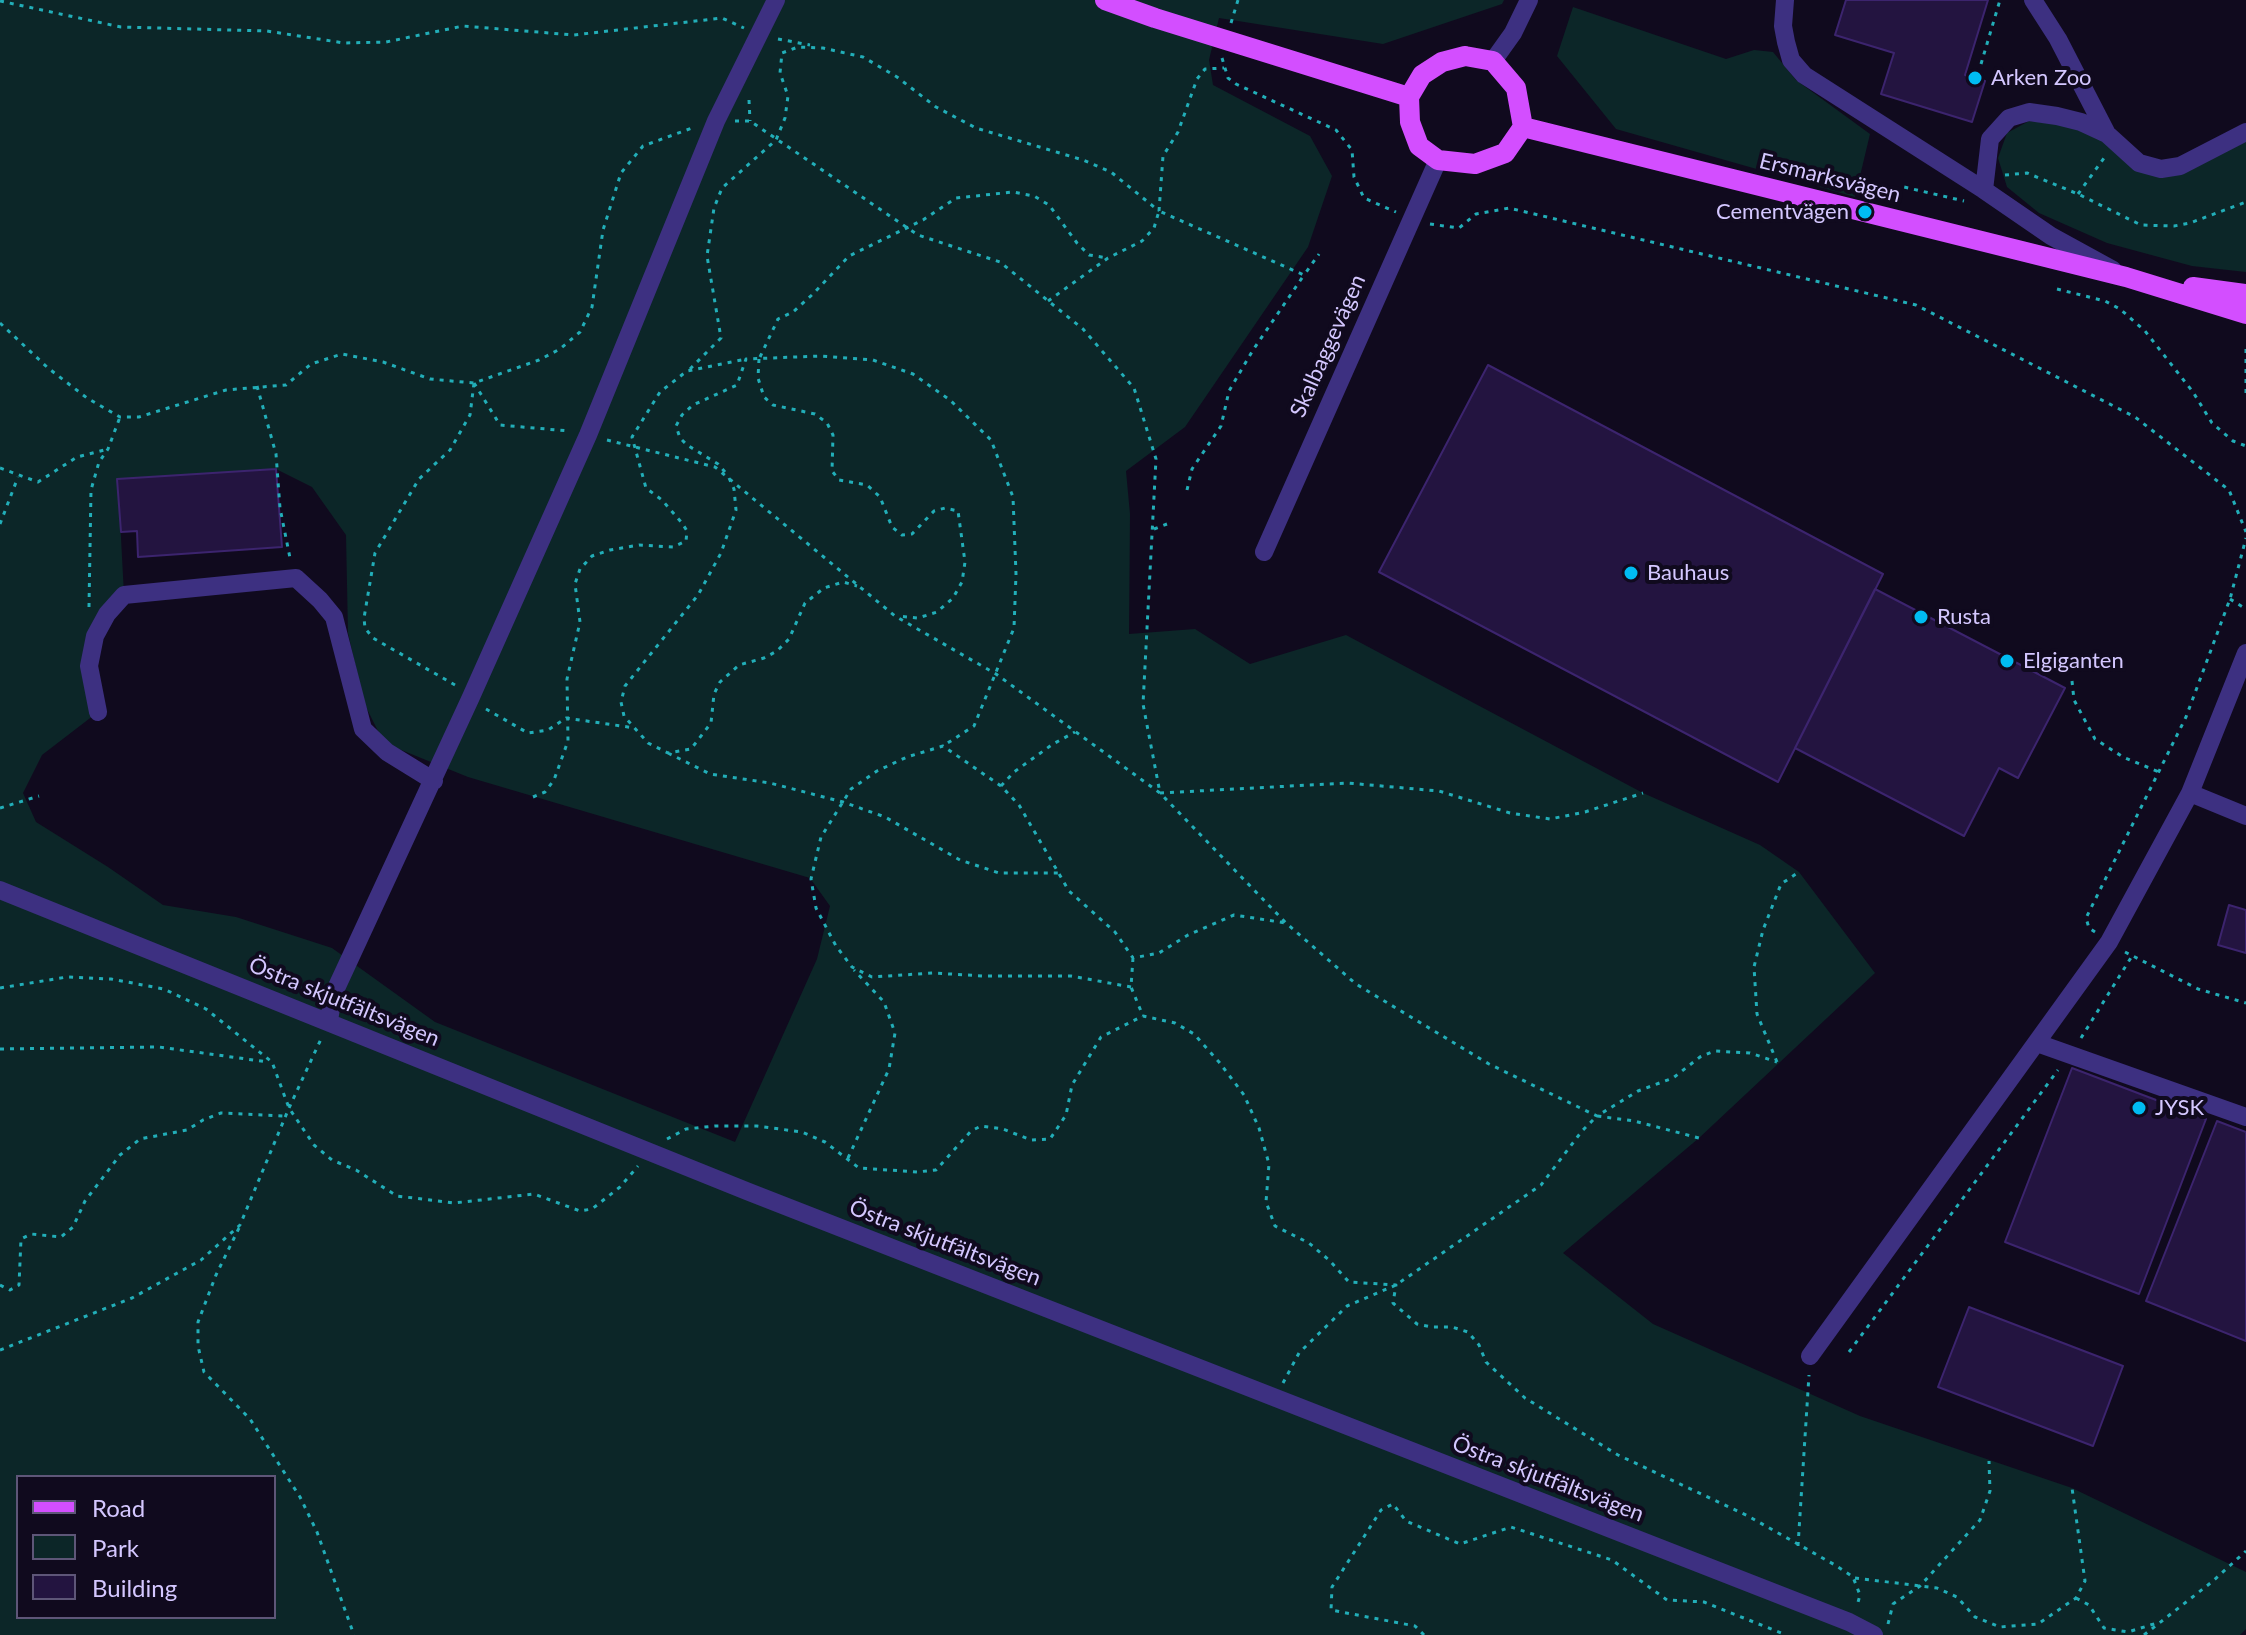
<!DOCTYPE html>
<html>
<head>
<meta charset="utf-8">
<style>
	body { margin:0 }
	#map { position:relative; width:2246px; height:1635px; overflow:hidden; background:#100a1e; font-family:Lato,sans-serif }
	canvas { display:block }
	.legend { position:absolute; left:16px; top:1475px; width:260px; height:144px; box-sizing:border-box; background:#100a1e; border:2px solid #5e5678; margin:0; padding:10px 14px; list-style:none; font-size:24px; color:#d4c7ff }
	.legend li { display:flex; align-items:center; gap:16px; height:40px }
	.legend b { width:40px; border:2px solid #5e5678 }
</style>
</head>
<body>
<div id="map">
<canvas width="2246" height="1635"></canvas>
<ul class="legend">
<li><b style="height:10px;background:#d34eff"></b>Road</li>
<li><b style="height:22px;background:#0c2628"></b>Park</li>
<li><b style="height:22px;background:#231440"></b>Building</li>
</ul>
</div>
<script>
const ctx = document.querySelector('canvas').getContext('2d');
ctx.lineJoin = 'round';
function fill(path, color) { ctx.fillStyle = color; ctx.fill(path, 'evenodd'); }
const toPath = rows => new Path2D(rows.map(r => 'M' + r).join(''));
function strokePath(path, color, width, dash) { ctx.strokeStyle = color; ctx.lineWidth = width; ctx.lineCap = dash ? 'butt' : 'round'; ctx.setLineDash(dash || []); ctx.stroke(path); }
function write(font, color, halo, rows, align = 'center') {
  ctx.font = font + ' Lato,sans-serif'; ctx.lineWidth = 8; ctx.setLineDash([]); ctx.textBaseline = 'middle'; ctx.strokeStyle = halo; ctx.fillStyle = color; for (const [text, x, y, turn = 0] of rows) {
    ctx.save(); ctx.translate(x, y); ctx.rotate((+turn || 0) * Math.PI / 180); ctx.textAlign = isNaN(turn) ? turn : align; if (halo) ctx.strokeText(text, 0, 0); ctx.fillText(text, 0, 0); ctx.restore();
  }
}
fill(toPath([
	[0,0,1504,0,1502,4,1383,44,1219,18,1209,60,1213,85,1310,136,1332,176,1308,247,1185,427,1126,471,1130,514,1129,634,1195,629,1250,664,1346,635,1643,793,1760,845,1799,872,1875,973,1699,1138,1563,1253,1653,1324,1860,1416,2072,1488,2246,1572,2246,1629,2240,1635,0,1635],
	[276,469,312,487,346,535,348,633,364,703,384,743,468,777,810,878,830,906,817,959,735,1142,435,1022,332,948,236,917,163,905,108,867,36,822,23,793,42,755,98,712,95,636,124,595,118,480],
	[18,1477,274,1477,274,1617,18,1617],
	[1573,7,1726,59,1754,50,1773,52,1796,80,1870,134,1855,197,1616,129,1557,56],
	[2029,121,2057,124,2093,134,2161,169,2246,132,2246,272,2192,266,2107,243,2039,213,2007,187,1998,158,2007,133]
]), '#0c2628');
const building = toPath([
	[1846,0,1988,0,1965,75,1985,81,1972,122,1881,94,1894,53,1835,35,1846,0],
	[1488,365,1883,574,1778,782,1379,572,1488,365],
	[276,469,282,547,138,557,137,531,121,532,117,479,276,469],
	[1875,589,2065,688,2018,778,1999,768,1964,836,1795,748,1875,589],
	[2229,905,2246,910,2246,953,2218,945,2229,905],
	[2072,1068,2206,1119,2139,1294,2005,1242,2072,1068],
	[2217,1121,2246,1132,2246,1341,2146,1301,2217,1121],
	[1969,1307,2123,1366,2093,1446,1938,1387,1969,1307]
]);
fill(building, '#231440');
strokePath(building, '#3c246e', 2);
strokePath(toPath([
	[0,1,121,27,267,31,344,43,386,42,463,26,574,35,722,18,744,28],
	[1231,23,1238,0],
	[778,39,810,45],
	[1222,58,1228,78,1236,84,1336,130,1352,150,1354,177,1364,198,1396,212],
	[1981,64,2000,0],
	[749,100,750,121],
	[735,121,750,121,918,235,1000,262,1083,329,1134,388,1156,459,1143,704,1160,793],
	[2005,175,2027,173,2078,194,2141,225,2174,226,2190,223,2246,202],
	[1858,183,1898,193,1904,187,1964,201],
	[2078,194,2104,158],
	[1159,211,1163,156,1178,132,1197,79,1205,69,1224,68],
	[1430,224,1459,228,1476,214,1509,208,1916,305,2135,417,2229,490,2246,532],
	[2057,289,2105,301,2120,309,2145,331,2193,392,2212,423,2233,441,2246,446],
	[1048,301,1108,258,1142,241,1154,228,1159,211,1304,275,1319,254],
	[0,323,48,368,87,398,120,417,139,417,226,390,286,385,311,364,342,354,383,362,430,379,474,383,539,360,560,349,580,332,592,307,603,230,621,173,643,146,692,128],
	[2246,349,2246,394],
	[760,357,778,319,793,312,813,294,849,256,923,220,956,198,1013,192,1034,196,1049,205,1077,243,1089,255,1108,258],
	[759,359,758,378,764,397,773,405,815,414,827,423,833,435,832,471,839,480,867,485,880,497,892,527,902,535,912,534,934,511,945,508,958,511,965,562,962,582,953,598,937,612,918,618,898,616],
	[690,369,721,338,707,256,714,208,722,188,776,140,785,118,788,96,780,73,782,53,798,47,823,48,863,57,897,77,936,107,976,128,1083,160,1111,172,1159,211],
	[474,383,500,425,569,431],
	[257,386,276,454,280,508,290,558],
	[607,440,715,467,895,616,996,674,1160,793,1286,923,1356,984,1489,1064,1597,1116,1638,1091,1673,1078,1700,1057,1714,1051,1750,1053,1777,1062],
	[0,468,38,482,77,457,108,449],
	[725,472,718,464,687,445,680,438,676,426,682,415,693,405,737,385,746,359,821,356,873,360,913,374,950,400,991,440,1013,497,1016,574,1014,628,974,726,943,746],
	[729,478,734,489,736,510,721,553,698,595,625,686,621,702,624,716,648,743,668,753,691,749,711,723,714,694,720,682,739,665,764,658,777,651,789,639,805,603,824,588,843,582,857,586],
	[1187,490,1192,469,1221,426,1229,391,1253,350,1304,275],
	[0,524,18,477],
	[1154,529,1167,524],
	[2230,599,2246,609],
	[89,607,91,490,99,462,108,449,120,417],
	[2072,681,2074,700,2095,739,2123,757,2159,772],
	[455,685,373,638,365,628,364,618,375,553,419,479,450,450,470,415,474,383],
	[486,709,528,733,548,730,566,718,635,728],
	[668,753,710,774,770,783,843,802,885,817,960,860,999,873,1059,873],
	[1001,786,1014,772,1053,744,1075,732],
	[1160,793,1347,783,1439,791,1510,813,1550,819,1585,812,1643,793],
	[533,797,545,792,554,780,568,741,567,679,580,622,575,584,580,569,592,556,610,550,639,545,673,547,686,541,687,531,682,523,662,500,646,488,632,437,660,392,687,371,746,359],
	[0,808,39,796],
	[2095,932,2089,928,2086,918,2186,717,2230,599,2246,538],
	[2125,952,2198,989,2246,1003],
	[1133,958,1131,987,1143,1016],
	[1131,987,1071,976,984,976,933,973,872,977,852,967,836,946,816,908,811,879,821,837,851,789,877,771,907,757,943,746,1001,786,1019,805,1069,891,1115,932,1133,958,1159,953,1188,935,1234,915,1286,923],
	[0,988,67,977,111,979,164,989,206,1009,272,1062,289,1108,314,1145,332,1160,356,1170,397,1196,454,1203,534,1194,580,1211,592,1209,620,1187,638,1166],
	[2081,1038,2132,956],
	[0,1049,159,1047,268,1062],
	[1777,1062,1757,1014,1754,967,1763,930,1781,884,1799,872],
	[667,1139,686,1129,715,1126,757,1126,802,1132,825,1142,859,1168,917,1172,936,1170,971,1131,981,1126,1003,1129,1031,1140,1050,1139,1066,1115,1072,1085,1101,1037,1143,1016,1175,1023,1194,1034,1219,1062,1244,1095,1259,1128,1269,1164,1266,1202,1275,1226,1309,1243,1329,1260,1349,1282,1396,1285,1393,1303,1417,1324,1432,1327,1452,1327,1468,1332,1479,1345,1486,1362,1525,1398,1618,1455,1748,1516,1835,1565,1853,1577,1860,1595,1857,1606],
	[848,1158,889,1069,895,1033,884,1002,854,970],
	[239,1228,216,1275,198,1322,198,1346,204,1372,250,1419,300,1497,317,1532,354,1635],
	[0,1285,10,1290,19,1285,21,1239,31,1234,61,1237,73,1227,85,1201,120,1155,140,1139,187,1130,203,1120,221,1113,285,1116],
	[0,1350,132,1298,201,1260,240,1225,289,1108,321,1039],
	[1849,1352,2058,1070],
	[1283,1383,1299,1353,1347,1306,1396,1285,1541,1185,1582,1131,1597,1116,1634,1121,1699,1138],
	[1798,1546,1809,1375],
	[1855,1578,1937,1588,1957,1597,1975,1617,2000,1627,2038,1624,2076,1598,2085,1581,2072,1488],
	[2076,1598,2089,1605,2104,1628,2128,1632,2157,1623],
	[1888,1624,1893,1604,1920,1586,1980,1520,1990,1491,1989,1461],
	[1424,1635,1415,1626,1331,1610,1332,1587,1381,1510,1393,1504,1406,1521,1460,1544,1511,1527,1612,1560,1667,1600,1704,1602,1786,1635],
	[2144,1635,2213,1581,2246,1551]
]), '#22aeb8', 3, [4, 6]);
strokePath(toPath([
	[1785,0,1783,26,1786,42,1791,60,1804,75,1984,190],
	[2033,0,2058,39,2107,134,2139,163,2161,169,2180,166,2246,132],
	[1493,61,1513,33,1529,0],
	[2107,134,2081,122,2057,116,2029,112,2009,118,1990,139,1984,190,2051,236,2113,270],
	[1264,552,1438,160],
	[2246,653,2190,793,2246,816],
	[98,712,89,666,95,636,107,614,124,595,296,578,320,600,334,617,363,729,387,752,434,781],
	[0,890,749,1192,1849,1622,1874,1635],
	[329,1021,333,995,471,697,588,435,716,121,776,0],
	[2037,1043,2246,1117],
	[1810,1356,2109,942,2190,793]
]), '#3d3081', 18);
strokePath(toPath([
	[1105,0,1155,18,1409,97],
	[1465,56,1493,61,1516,88,1523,127,1505,153,1475,164,1438,160,1419,146,1410,122,1409,97,1422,75,1442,62,1465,56],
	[1523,127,2126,277,2246,314],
	[2193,287,2246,294]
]), '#d34eff', 20);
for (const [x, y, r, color] of [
	[1975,78,8,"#00bcf2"],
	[1865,212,8,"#00bcf2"],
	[1631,573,8,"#00bcf2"],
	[1921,617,8,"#00bcf2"],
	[2007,661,8,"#00bcf2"],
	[2139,1108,8,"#00bcf2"]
]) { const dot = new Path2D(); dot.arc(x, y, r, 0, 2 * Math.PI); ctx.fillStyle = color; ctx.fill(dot); strokePath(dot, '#100a1e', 3); }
write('22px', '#d4c7ff', '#100a1e', [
	["Arken Zoo",1991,78],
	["Cementvägen",1849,212,"right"],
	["Bauhaus",1647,573],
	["Rusta",1937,617],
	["Elgiganten",2023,661],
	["JYSK",2155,1108]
], 'left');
write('22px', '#d4c7ff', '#100a1e', [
	["Ersmarksvägen",1830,178,14],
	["Skalbaggevägen",1328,346,-66],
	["Östra skjutfältsvägen",344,1002,22],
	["Östra skjutfältsvägen",945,1243,21],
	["Östra skjutfältsvägen",1548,1479,21]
]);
</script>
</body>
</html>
